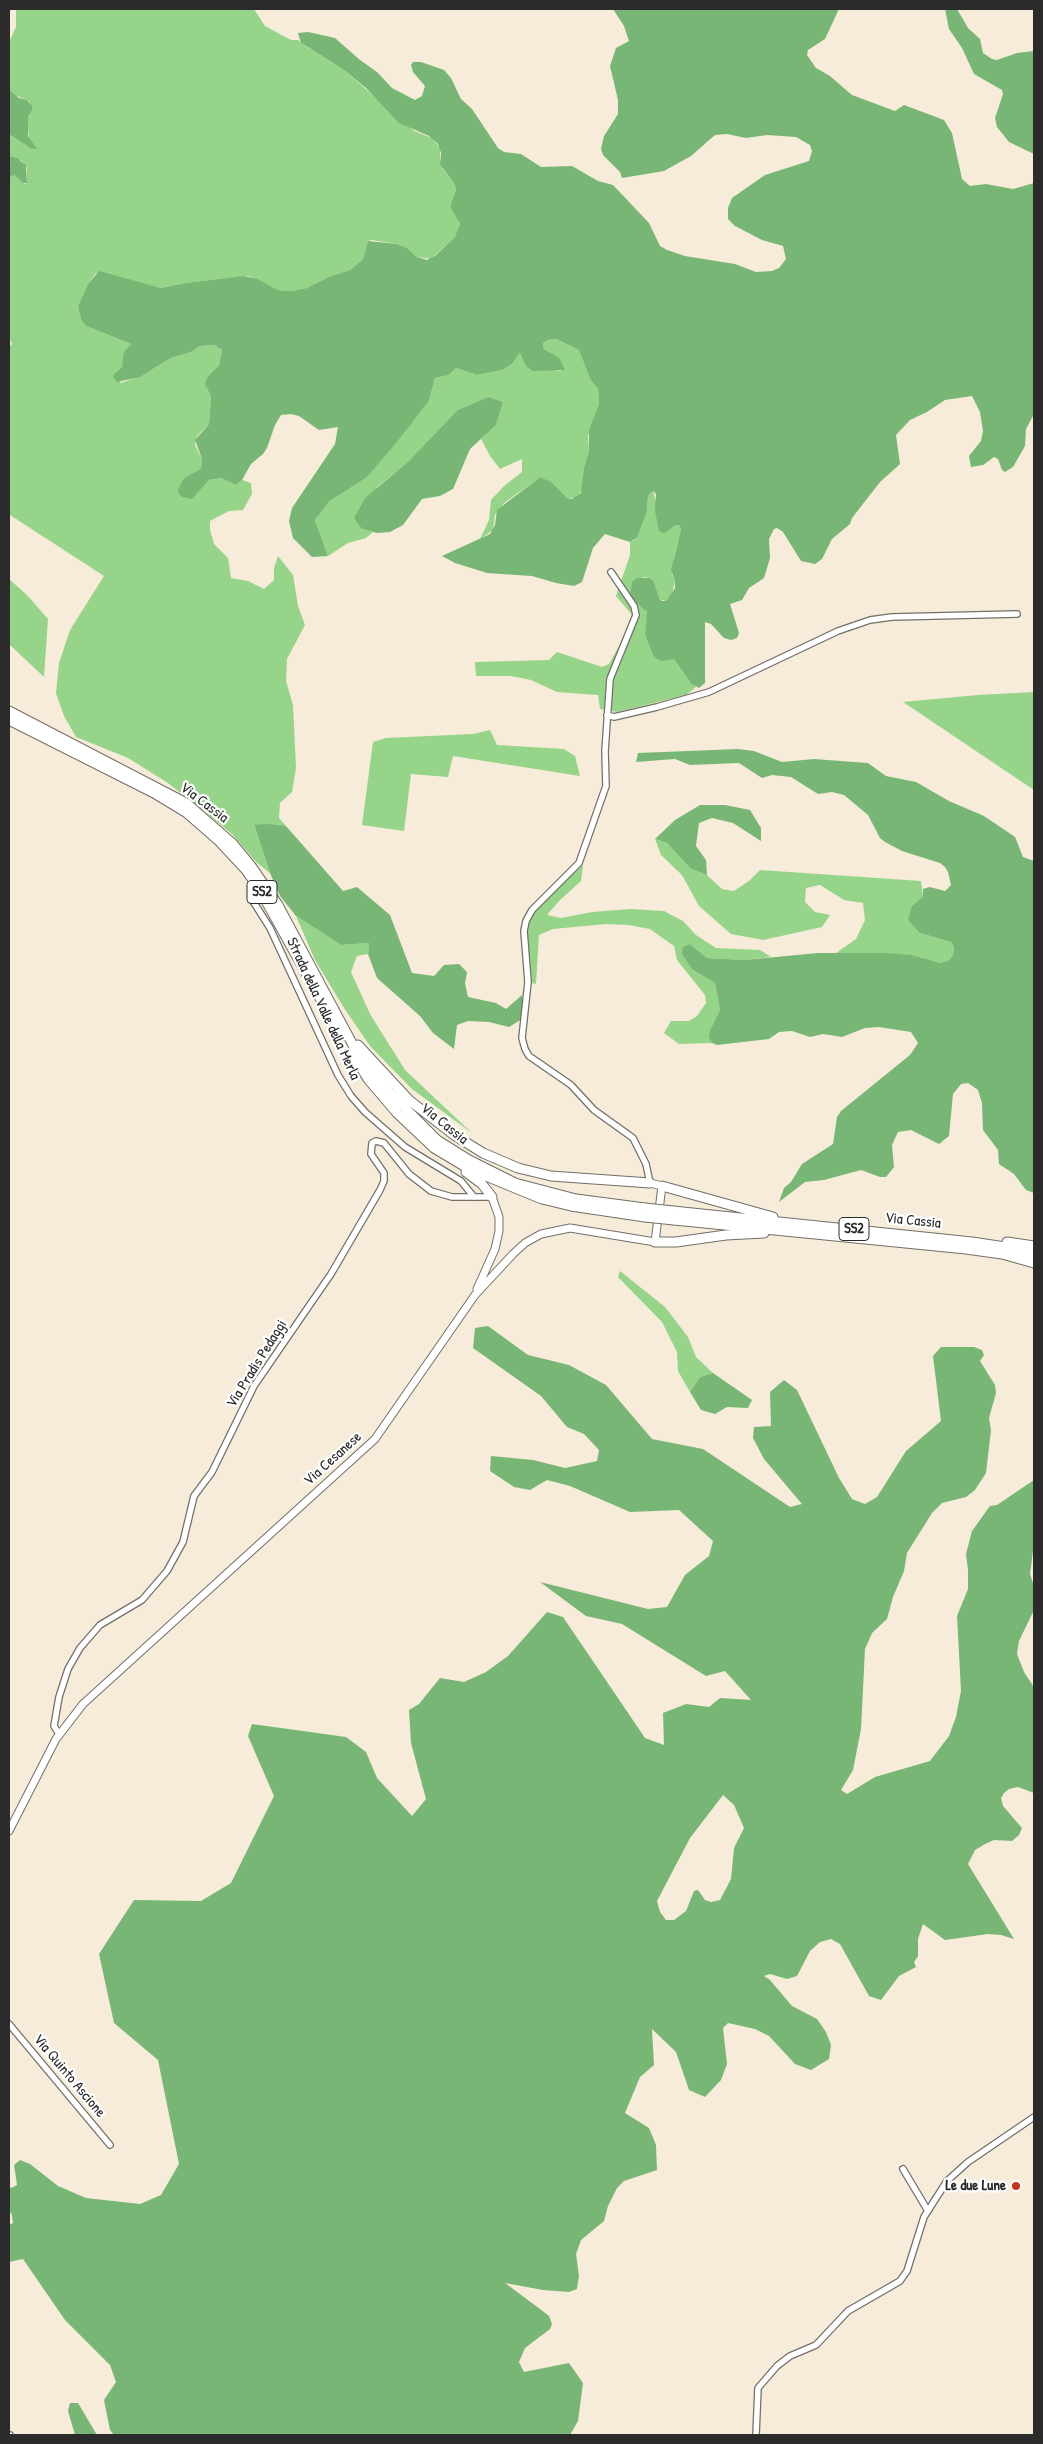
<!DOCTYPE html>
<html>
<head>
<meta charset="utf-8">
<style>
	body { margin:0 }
	#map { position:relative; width:1043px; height:2444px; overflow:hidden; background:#f6ecd9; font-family:"Patrick Hand",sans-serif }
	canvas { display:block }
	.frame { position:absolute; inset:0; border:10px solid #2b2b2b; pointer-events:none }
</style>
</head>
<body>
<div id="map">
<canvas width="1043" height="2444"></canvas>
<div class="frame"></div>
</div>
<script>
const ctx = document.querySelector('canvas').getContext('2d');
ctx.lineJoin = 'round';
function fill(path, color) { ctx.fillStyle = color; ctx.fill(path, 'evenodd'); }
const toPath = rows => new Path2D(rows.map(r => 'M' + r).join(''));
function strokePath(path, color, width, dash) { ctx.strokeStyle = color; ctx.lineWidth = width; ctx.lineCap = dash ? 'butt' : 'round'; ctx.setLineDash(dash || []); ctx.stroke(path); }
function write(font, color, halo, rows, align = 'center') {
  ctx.font = font + ' "Patrick Hand",sans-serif'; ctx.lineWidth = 4.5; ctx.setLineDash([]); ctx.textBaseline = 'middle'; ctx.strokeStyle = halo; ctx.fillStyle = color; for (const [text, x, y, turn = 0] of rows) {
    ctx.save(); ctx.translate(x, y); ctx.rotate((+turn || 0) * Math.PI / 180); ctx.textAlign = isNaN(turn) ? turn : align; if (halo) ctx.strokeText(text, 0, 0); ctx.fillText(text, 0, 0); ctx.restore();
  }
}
fill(toPath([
	[16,9,254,9,265,26,291,40,298,40,305,46,344,70,414,131,432,138,440,148,440,161,443,169,455,185,456,190,450,206,458,218,460,228,455,237,431,259,417,257,407,248,397,244,371,240,368,241,363,259,350,270,328,277,307,288,291,291,278,290,248,276,185,283,161,288,96,273,88,284,78,306,81,320,86,326,131,344,127,350,122,367,114,374,121,383,145,374,171,358,191,352,200,346,214,345,222,350,219,365,208,376,207,389,211,397,209,424,197,436,195,445,202,459,201,470,182,481,179,494,196,495,201,487,209,480,221,478,236,485,242,480,251,483,252,494,243,510,229,511,210,521,210,530,214,544,228,558,231,578,248,581,264,589,274,580,274,568,278,556,293,575,298,606,305,625,287,659,286,681,293,705,296,768,292,792,280,803,279,818,286,826,254,826,270,873,256,862,232,834,168,783,128,758,76,737,64,716,56,693,59,663,70,630,104,576,10,515,9,517,9,347,12,344,9,336,9,178,14,175,25,184,27,183,27,167,22,161,9,156,9,134,30,148,27,119,32,111,29,101,12,94,9,90,9,42,16,27],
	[556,339,579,350,590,379,598,389,599,404,588,436,589,451,584,467,583,488,577,498,567,498,540,477,504,503,495,515,493,530,480,539,489,520,491,500,504,486,522,472,522,459,500,469,490,456,481,439,496,425,503,402,489,397,377,487,362,529,373,532,366,538,348,543,328,556,315,520,330,501,366,478,429,401,435,378,449,375,456,368,477,375,502,370,512,364,520,353,524,361,546,369,561,371,550,352,543,348,542,343,548,340],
	[653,491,665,533,676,525,679,525,681,529,674,556,672,574,675,581,672,594,667,600,660,600,654,582,650,578,643,577,638,603,645,607,648,617,645,634,657,659,674,659,696,687,686,695,617,712,600,709,598,695,557,692,531,680,510,676,476,676,475,662,549,660,557,652,602,667,609,664,624,637,633,616,616,596,630,555,630,542,634,540,647,511,648,496],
	[9,579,27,595,48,619,44,677,9,644],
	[1034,692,1034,790,903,702,978,695],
	[490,730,497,745,564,749,575,756,580,776,453,756,448,777,411,774,404,831,362,825,373,742,386,738,473,734],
	[655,839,667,843,691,869,707,875,722,889,734,891,749,881,760,870,921,881,923,896,912,906,920,933,951,942,954,947,953,955,949,960,941,963,912,955,836,953,856,939,865,920,863,903,844,900,820,885,806,888,805,902,815,912,830,915,822,927,763,940,731,934,699,906,682,875,661,855],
	[583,865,581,881,560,900,547,915,561,918,592,912,631,909,664,911,683,921,696,935,716,948,760,950,771,957,745,960,707,958,690,944,693,970,715,983,720,1010,710,1030,712,1043,679,1044,664,1033,671,1021,689,1021,697,1016,706,1003,705,995,677,960,674,946,650,929,629,925,606,924,553,929,539,935,536,984,531,983,527,960,525,928,533,911],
	[296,916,341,945,369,943,368,954,357,956,351,972,370,1014,405,1070,472,1133,412,1089,370,1046,344,1008,315,960],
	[620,1271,665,1307,688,1337,696,1357,713,1373,700,1377,690,1392,678,1371,677,1352,662,1322,618,1277]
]), '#96d489');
fill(toPath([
	[613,9,839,9,825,39,808,50,807,55,816,68,830,76,852,95,895,111,904,105,944,120,952,133,962,179,970,186,986,184,1013,189,1034,183,1034,414,1026,429,1025,446,1013,467,1005,472,1002,470,998,459,994,457,983,465,971,467,969,456,981,441,983,431,980,412,972,396,945,400,927,412,910,420,896,435,900,464,880,482,852,518,850,524,832,539,822,559,815,564,801,561,783,532,777,528,774,529,769,539,770,558,764,578,749,588,742,600,730,604,739,633,737,638,731,640,724,638,711,624,705,622,705,683,699,688,692,684,674,659,662,661,657,659,653,655,645,634,647,612,633,599,630,594,632,582,637,578,650,578,654,582,660,600,663,601,667,600,675,588,675,581,671,570,681,529,679,525,676,525,665,533,662,533,659,531,655,511,656,494,653,491,648,496,647,511,637,537,630,542,605,534,593,548,582,582,574,586,556,583,532,576,487,573,455,563,442,556,490,534,495,525,497,510,540,477,551,482,567,498,572,499,581,493,584,467,589,451,589,430,599,404,598,389,590,379,579,350,556,339,548,340,543,343,543,348,559,358,565,370,533,371,526,366,520,353,512,364,502,370,477,375,456,368,449,375,435,378,429,401,396,443,366,478,330,501,315,520,328,556,312,557,293,538,289,521,292,508,335,444,338,427,319,430,299,416,291,414,281,415,275,425,267,448,263,454,251,464,242,480,236,485,221,478,209,480,192,499,182,497,179,494,178,490,182,481,186,477,201,469,202,459,195,440,209,424,211,397,205,384,208,376,219,365,222,350,214,345,200,346,191,352,171,358,140,377,117,382,113,377,114,374,122,367,124,352,131,344,86,326,81,320,78,306,88,284,99,271,161,288,185,283,244,276,257,279,278,290,291,291,307,288,328,277,350,270,363,259,368,241,397,244,407,248,417,257,427,260,435,256,455,237,460,224,450,206,456,190,455,185,440,164,441,153,438,144,429,136,399,123,366,88,344,70,301,43,298,33,308,32,335,38,360,60,377,72,392,88,415,100,422,96,425,86,413,72,411,65,413,62,421,62,444,70,451,78,461,99,472,109,498,148,504,152,521,154,541,167,572,166,598,181,613,185,649,223,660,246,667,250,685,256,735,264,756,272,772,271,779,268,786,259,783,246,762,240,735,226,728,219,728,208,732,198,765,175,809,161,812,151,810,145,796,137,767,135,746,138,727,134,715,135,691,156,664,171,622,178,620,172,603,155,601,149,604,136,618,114,618,100,610,66,616,48,629,41,624,26],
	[945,9,957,9,968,28,980,39,983,53,992,59,997,60,1017,53,1034,51,1034,154,1009,142,997,127,995,118,1003,94,1002,90,974,74,962,48,949,29],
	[9,90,19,98,27,100,32,106,32,111,28,117,28,136,37,149,30,148,9,134],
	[9,156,17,158,26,165,27,183,23,183,14,175,9,178],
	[489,397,503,402,496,425,470,449,453,489,440,496,422,499,403,525,390,532,377,533,362,529,354,518,366,497,409,461,458,410],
	[738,749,754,751,782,762,814,759,868,763,886,776,916,782,949,801,984,816,1015,837,1023,857,1034,861,1034,1193,1026,1190,1014,1174,999,1164,998,1150,983,1130,982,1103,978,1090,968,1083,961,1084,953,1094,949,1136,939,1144,911,1130,898,1132,892,1145,894,1167,886,1177,880,1177,861,1170,824,1180,805,1182,779,1202,784,1188,791,1182,802,1164,833,1144,837,1117,841,1111,910,1055,918,1043,911,1032,879,1027,865,1028,842,1037,823,1034,810,1037,792,1031,779,1032,769,1039,717,1045,712,1043,709,1037,710,1030,720,1010,715,983,693,970,682,954,683,947,690,944,707,958,745,960,818,953,888,953,912,955,941,963,949,960,953,955,954,947,951,942,920,933,908,920,912,906,923,896,923,889,930,887,945,891,951,885,948,872,945,867,940,863,902,851,885,842,880,838,868,815,844,795,832,792,818,794,791,777,772,775,762,778,739,763,690,765,675,759,636,762,638,753],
	[700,805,725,805,750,810,761,828,761,841,733,823,712,818,699,823,696,846,706,860,707,875,691,869,667,843,655,839,675,820],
	[268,824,286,826,343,891,357,887,390,915,412,973,434,976,444,965,459,964,467,972,465,983,468,997,496,1003,506,1009,522,995,522,1019,509,1027,489,1022,468,1021,457,1025,454,1049,433,1033,420,1016,377,978,368,954,369,943,341,945,296,916,280,896,270,873,254,825],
	[488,1326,528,1355,569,1365,606,1385,652,1439,703,1449,790,1507,802,1504,764,1459,753,1438,754,1427,771,1426,770,1392,784,1380,797,1390,839,1478,852,1499,865,1504,877,1497,906,1451,941,1421,933,1356,941,1347,974,1347,982,1350,984,1355,980,1361,995,1385,996,1393,989,1418,991,1430,986,1473,975,1490,966,1497,942,1503,932,1513,907,1553,904,1571,893,1597,887,1619,872,1633,865,1649,861,1729,853,1770,841,1790,847,1794,875,1777,930,1761,949,1736,956,1717,961,1691,957,1616,968,1589,968,1570,966,1554,972,1531,990,1506,997,1505,1034,1480,1034,1544,1030,1574,1034,1586,1034,1610,1019,1641,1017,1654,1024,1672,1034,1687,1034,1793,1018,1787,1009,1789,1004,1793,1001,1798,1003,1806,1022,1828,1019,1835,1012,1841,994,1840,985,1844,975,1850,968,1864,1014,1939,1001,1935,988,1934,945,1940,923,1924,918,1939,918,1956,914,1962,916,1967,899,1976,881,2000,869,1996,840,1944,831,1939,820,1942,810,1951,797,1976,787,1979,770,1974,764,1976,770,1980,792,2006,817,2019,826,2032,831,2045,829,2059,811,2070,795,2064,769,2036,755,2029,728,2023,723,2028,727,2064,721,2080,705,2097,689,2090,676,2052,652,2029,654,2065,640,2077,625,2113,649,2128,656,2145,657,2170,624,2181,617,2188,608,2206,604,2221,581,2240,576,2254,579,2276,577,2289,569,2292,543,2290,505,2283,540,2309,549,2316,552,2324,550,2329,525,2348,519,2362,524,2372,569,2363,583,2383,578,2421,570,2435,114,2435,110,2430,104,2400,116,2382,110,2365,65,2320,23,2259,9,2262,9,2225,13,2223,12,2215,9,2210,9,2186,11,2188,17,2185,14,2165,20,2160,30,2164,58,2186,86,2198,140,2204,161,2195,179,2164,158,2060,114,2023,99,1954,134,1900,201,1901,231,1883,274,1796,248,1736,252,1724,346,1737,366,1752,377,1778,412,1816,426,1799,411,1743,409,1710,419,1704,440,1678,464,1682,486,1672,508,1656,547,1612,563,1617,645,1738,664,1745,663,1713,686,1704,709,1707,720,1698,751,1700,725,1671,706,1676,622,1624,586,1616,540,1582,648,1609,667,1607,685,1575,709,1556,713,1541,679,1510,630,1512,570,1486,547,1480,530,1490,514,1487,490,1471,491,1456,533,1460,565,1468,597,1461,599,1450,584,1434,567,1427,541,1396,473,1348,475,1328],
	[723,1795,734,1805,744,1828,734,1848,731,1879,720,1900,711,1902,705,1900,698,1890,694,1891,686,1911,674,1920,666,1920,660,1912,657,1901,690,1838],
	[713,1373,752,1400,748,1408,727,1407,715,1414,701,1410,690,1392,700,1377],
	[70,2403,78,2403,97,2435,75,2435,68,2411]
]), '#78b675');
const minor = toPath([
	[611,572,634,606,636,615,610,679,605,751,606,786,579,863,532,910,526,921,524,931,528,982,522,1038,525,1049,529,1056,571,1085,594,1110,633,1138,646,1164,650,1183],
	[607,715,614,717,657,707,709,692,838,631,870,620,892,617,1017,614],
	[251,898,270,928,338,1075,351,1096,365,1112,405,1147,461,1181,474,1197],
	[59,1734,54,1726,59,1697,68,1669,80,1648,100,1625,142,1600,167,1571,183,1542,194,1496,212,1472,254,1386,331,1274,380,1190,384,1181,384,1173,371,1154,372,1143,376,1141,384,1143,409,1174,431,1191,452,1197,492,1197],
	[9,2024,110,2145],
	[903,2169,928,2211],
	[9,2435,10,2435],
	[756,2435,758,2388,777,2366,790,2356,816,2345,848,2311,900,2281,907,2271,924,2217,947,2181,968,2162,1034,2117]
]);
const tertiary = toPath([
	[477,1289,495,1249,499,1231,499,1217,492,1197],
	[9,1831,56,1739,83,1704,375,1439,475,1295,513,1254,525,1243,541,1234,570,1228,655,1242,662,1186,650,1183]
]);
const trunk = toPath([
	[9,711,186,803,233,844,251,866,278,905,354,1047,389,1092,437,1140,469,1160,515,1183,576,1199,645,1208],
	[9,720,154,793,187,813,218,840,246,870,260,890,341,1036],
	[358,1045,409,1100,454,1135,483,1153,518,1168,551,1176,650,1183],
	[352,1053,368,1079,397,1113,434,1148,469,1169,542,1199,571,1206,645,1217],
	[466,1172,482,1184,492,1197],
	[662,1186,773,1217],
	[673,1211,972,1242,1005,1247,1034,1255],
	[674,1220,966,1249,1002,1254,1034,1263],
	[655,1242,676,1242,726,1235,764,1233],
	[1007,1242,1034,1246]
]);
strokePath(minor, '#726f68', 8);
strokePath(tertiary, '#726f68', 9);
strokePath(trunk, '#726f68', 11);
strokePath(minor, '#fff', 5.5);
strokePath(tertiary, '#fff', 7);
strokePath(trunk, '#fff', 9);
const trunkBridge = toPath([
	[645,1208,673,1211],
	[645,1217,674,1220]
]);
strokePath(trunkBridge, '#726f68', 11, []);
strokePath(trunkBridge, '#fff', 9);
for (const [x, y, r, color] of [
	[1016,2186,5,"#c8321e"]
]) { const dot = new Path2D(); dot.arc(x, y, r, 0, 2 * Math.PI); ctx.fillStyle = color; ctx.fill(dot); strokePath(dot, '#fff', 2); }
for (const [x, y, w] of [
	[262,892,30],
	[854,1229,30]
]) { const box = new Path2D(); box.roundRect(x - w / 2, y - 11.5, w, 23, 4); ctx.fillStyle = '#fff'; ctx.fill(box); strokePath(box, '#2b2b2b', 1); }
write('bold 14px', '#2b2b2b', null, [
	["SS2",262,892],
	["SS2",854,1229]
]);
write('15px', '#2b2b2b', '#fff', [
	["Via Cassia",204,803,37],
	["Strada della Valle della Merla",323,1009,65],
	["Via Cassia",444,1124,39],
	["Via Cassia",913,1221,6],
	["Via Pradis Pedaggi",257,1364,-58],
	["Via Cesanese",333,1459,-42],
	["Via Quinto Ascione",69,2076,50]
]);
write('bold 15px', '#2b2b2b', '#fff', [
	["Le due Lune",1006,2186]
], 'right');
</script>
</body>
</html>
